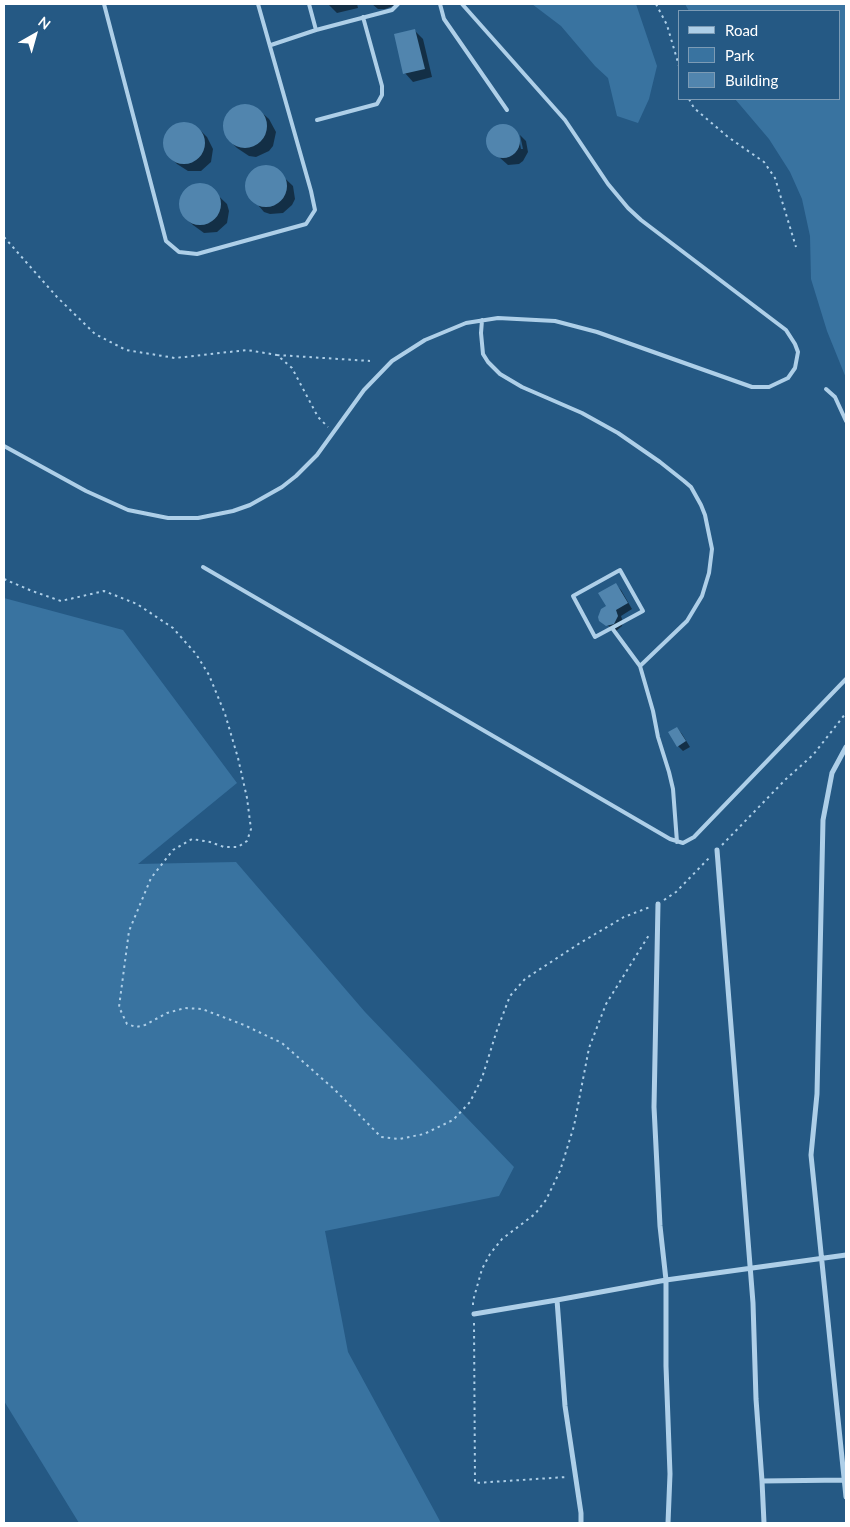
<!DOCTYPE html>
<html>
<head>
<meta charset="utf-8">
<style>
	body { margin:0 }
	#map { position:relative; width:850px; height:1527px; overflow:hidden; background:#255984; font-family:Lato,sans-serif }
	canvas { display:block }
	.frame { position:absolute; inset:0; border:5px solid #fff; pointer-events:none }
	.legend { position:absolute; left:678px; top:10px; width:162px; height:90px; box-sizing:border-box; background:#255984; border:1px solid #7c9bb5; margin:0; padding:6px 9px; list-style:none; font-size:15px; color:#fff }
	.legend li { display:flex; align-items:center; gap:10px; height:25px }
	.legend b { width:25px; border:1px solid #7c9bb5 }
	.north { position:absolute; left:10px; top:10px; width:50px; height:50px; -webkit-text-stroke:4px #255984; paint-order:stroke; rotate:38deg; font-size:14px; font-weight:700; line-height:20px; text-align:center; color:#fff }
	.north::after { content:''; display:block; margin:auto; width:18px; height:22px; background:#fff; clip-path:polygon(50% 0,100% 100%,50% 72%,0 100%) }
</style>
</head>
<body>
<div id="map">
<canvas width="850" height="1527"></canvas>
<div class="frame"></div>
<ul class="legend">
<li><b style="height:6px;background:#aecfe8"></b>Road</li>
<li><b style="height:14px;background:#3973a0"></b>Park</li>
<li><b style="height:14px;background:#5185ae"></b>Building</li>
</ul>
<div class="north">N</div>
</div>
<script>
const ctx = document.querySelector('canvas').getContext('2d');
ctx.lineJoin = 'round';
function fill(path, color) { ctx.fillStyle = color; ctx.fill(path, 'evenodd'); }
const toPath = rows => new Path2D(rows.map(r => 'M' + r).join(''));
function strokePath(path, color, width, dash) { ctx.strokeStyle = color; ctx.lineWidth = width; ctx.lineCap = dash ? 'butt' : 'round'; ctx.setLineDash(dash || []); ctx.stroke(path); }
fill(toPath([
	[532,4,636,4,657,66,649,99,638,123,617,116,608,78,595,66,561,26],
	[685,4,846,4,846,378,827,331,811,279,810,236,802,199,790,172,769,139,735,99,839,99,839,11,689,11],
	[4,598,123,630,237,783,138,864,236,862,365,1012,514,1167,499,1196,325,1231,348,1352,441,1523,79,1523,4,1401]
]), '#3973a0');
fill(toPath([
	[328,4,357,4,358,8,337,13],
	[372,4,398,4,385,9,378,9],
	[415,31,423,39,432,77,413,82,405,73],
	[247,105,260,111,269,119,276,132,273,146,269,151,256,157,249,156,237,148,228,139,224,126,225,119,234,108],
	[186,123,198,128,207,137,213,149,211,162,201,171,188,171,177,164,168,155,164,143,168,130,173,126],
	[503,125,508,125,518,133,521,149,523,149,520,135,526,141,528,152,523,161,519,164,508,165,490,149,488,139,493,129],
	[261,167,274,168,293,186,295,199,292,205,283,213,270,214,264,212,247,192,247,179,250,173],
	[195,185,208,186,227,204,229,211,227,223,217,232,204,233,193,225,184,217,180,204,181,198,189,187],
	[615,584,621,590,632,609,621,616,623,622,622,626,616,631,604,623,607,607],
	[677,728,682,734,690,747,683,751,678,746]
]), '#0007');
fill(toPath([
	[415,29,425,69,403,74,394,34],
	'223 126a22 22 0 1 1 44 0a22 22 0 1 1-44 0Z',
	'163 143a21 21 0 1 1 42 0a21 21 0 1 1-42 0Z',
	'486 141a17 17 0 1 1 34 0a17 17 0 1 1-34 0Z',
	'245 186a21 21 0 1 1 42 0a21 21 0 1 1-42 0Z',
	'179 204a21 21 0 1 1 42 0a21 21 0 1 1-42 0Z',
	[616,583,628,603,616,610,618,616,614,624,606,626,599,621,598,617,601,609,606,606,598,593],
	[677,727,686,741,677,747,668,732]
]), '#5185ae');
strokePath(toPath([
	[656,4,667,25,679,66],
	[689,99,694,108,728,137,764,162,775,178,796,247],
	[4,237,57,297,95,334,126,350,175,358,247,350,277,355,292,368,318,417,328,427],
	[277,355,370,361],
	[4,579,32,591,61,601,104,591,137,604,173,628,196,654,209,675,225,714,238,758,247,798,251,829,247,841,238,847,224,847,210,842,192,839,173,850,151,878,129,931,119,1007,127,1024,136,1027,145,1025,167,1013,185,1008,202,1009,244,1025,282,1043,335,1090,381,1137,399,1139,424,1134,453,1120,470,1102,482,1078,497,1030,510,996,525,979,580,943,624,917,650,907],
	[722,845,786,779,813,755,846,713],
	[664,900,676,892,710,857],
	[473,1305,473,1301,482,1269,490,1254,502,1239,535,1214,546,1200,560,1171,574,1126,589,1048,606,1004,649,935],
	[474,1323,475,1483,567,1477]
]), '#aecfe8', 2, [2.5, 4]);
strokePath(toPath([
	[104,4,166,241,179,252,197,254,306,224,315,210,311,191,258,4],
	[309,4,316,30],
	[440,4,444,19,507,110],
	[271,45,316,30,392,10,398,4],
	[317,120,377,104,382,95,382,86,363,17],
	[482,320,481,333,483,354,488,362,500,374,522,387,582,413,618,433,660,462,684,481,691,487,701,505,705,515,712,549,709,573,702,596,687,621,640,666],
	[826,389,835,397,846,421],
	[4,446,86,491,128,510,168,518,198,518,233,511,250,505,282,487,296,476,317,455,364,390,392,361,425,340,466,323,498,318,555,321,597,332,752,387,769,387,788,378,795,368,798,352,795,344,786,330,641,220,628,208,608,184,565,120,462,4],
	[203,567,670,839,683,843,694,837,846,679],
	[620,570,643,611,595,637,573,596,620,570],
	[612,628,640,666,653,711,658,737,669,772,673,789,677,842]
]), '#aecfe8', 4);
strokePath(toPath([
	[846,747,832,773,823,820,817,1094,811,1155,846,1497],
	[717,850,753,1303,756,1399,762,1481,846,1480],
	[658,904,654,1107,660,1226,666,1280,666,1366,670,1474,668,1523],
	[557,1300,565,1406,581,1513,581,1523],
	[474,1314,557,1300,666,1280,846,1255],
	[762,1481,764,1523]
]), '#aecfe8', 5);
</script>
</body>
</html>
